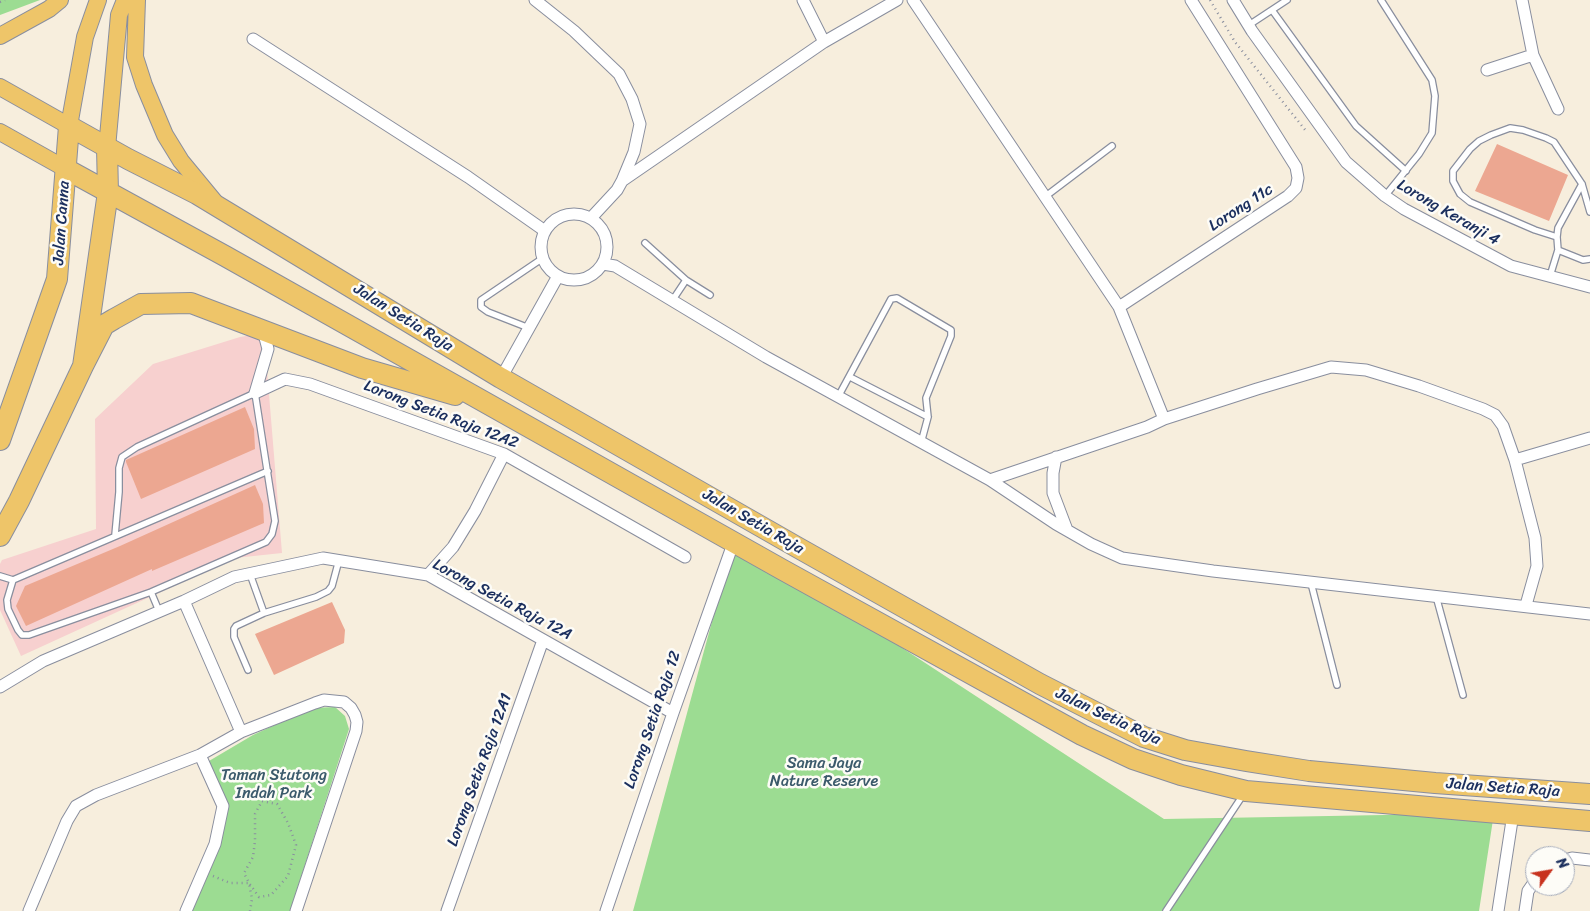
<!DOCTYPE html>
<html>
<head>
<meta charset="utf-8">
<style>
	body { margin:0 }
	#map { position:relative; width:1590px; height:911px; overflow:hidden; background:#f7eedd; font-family:Sriracha,sans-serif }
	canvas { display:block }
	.north { position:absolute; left:1525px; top:846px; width:50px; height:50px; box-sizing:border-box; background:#fdfcf7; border:1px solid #a3aaba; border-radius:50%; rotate:58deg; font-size:14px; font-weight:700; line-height:20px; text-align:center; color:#1b2f5e }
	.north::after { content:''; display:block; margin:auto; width:18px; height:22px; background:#c8321e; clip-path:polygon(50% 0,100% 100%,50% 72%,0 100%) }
</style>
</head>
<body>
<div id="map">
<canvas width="1590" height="911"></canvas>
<div class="north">N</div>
</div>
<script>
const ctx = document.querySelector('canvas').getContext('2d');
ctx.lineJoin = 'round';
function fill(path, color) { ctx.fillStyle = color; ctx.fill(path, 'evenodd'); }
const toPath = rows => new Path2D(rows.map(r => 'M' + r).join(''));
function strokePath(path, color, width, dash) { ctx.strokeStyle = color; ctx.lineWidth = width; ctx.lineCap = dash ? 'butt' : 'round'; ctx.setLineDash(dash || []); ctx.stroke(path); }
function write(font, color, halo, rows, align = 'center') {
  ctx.font = font + ' Sriracha,sans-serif'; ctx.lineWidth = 5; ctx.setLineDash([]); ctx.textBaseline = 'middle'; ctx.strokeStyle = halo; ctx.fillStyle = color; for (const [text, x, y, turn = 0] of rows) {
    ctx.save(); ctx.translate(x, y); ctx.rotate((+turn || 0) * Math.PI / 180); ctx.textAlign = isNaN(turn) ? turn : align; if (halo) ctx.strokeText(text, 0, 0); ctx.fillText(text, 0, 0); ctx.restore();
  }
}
fill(toPath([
	[264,333,282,553,235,558,21,656,0,610,0,564,2,560,96,529,95,419,153,364,240,337]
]), '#f7d0cf');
fill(toPath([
	[0,0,40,0,0,15],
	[734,541,783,570,1164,819,1494,813,1479,911,633,911],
	[335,707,345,716,349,729,290,911,188,911,224,807,209,761,253,735,312,708]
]), '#9cdc92');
fill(toPath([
	[1497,144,1568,175,1549,221,1475,191],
	[245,407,254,429,255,449,141,499,126,462,126,460],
	[255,485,263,504,264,523,152,571,152,569,26,626,16,606,25,586,120,546],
	[332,602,345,630,344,643,274,675,255,634]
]), '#eca791');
const lane = toPath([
	[1381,0,1432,80,1435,96,1432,133,1419,154,1385,196],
	[1272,10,1356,126,1406,171],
	[1249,25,1287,0],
	[1046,196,1112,146],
	[1557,237,1558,228,1582,184],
	[645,243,686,280,710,295],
	[1558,250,1557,237,1535,230,1470,202,1460,194,1453,181,1453,171,1470,149,1479,141,1491,135,1510,128,1523,130,1546,138,1554,142,1582,184,1590,212],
	[1550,276,1558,250,1583,260,1590,259],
	[672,301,686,280],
	[529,328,488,312,481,307,481,300,543,258],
	[850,377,928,417],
	[838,397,891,299,897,298,951,330,951,336,926,398,928,417,921,443],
	[250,574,264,613],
	[0,576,13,580,268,471],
	[13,580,7,600,8,609,18,630,22,635,29,635,151,592,266,542,272,534,275,521,255,393,137,447,122,457,119,468,119,492,115,535],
	[1311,583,1337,685],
	[151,592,159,611],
	[1436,596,1463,695],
	[248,670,234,637,234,629,236,626,264,613,316,597,328,591,332,586,339,560],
	[1166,911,1243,795]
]);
const street = toPath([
	[535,0,574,31,619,74,632,99,640,124,634,152,622,181],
	[803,0,824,42],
	[913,0,1119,307,1164,419],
	[1233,0,1252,31,1346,162,1385,196,1404,209,1511,266,1590,287],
	[1522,0,1533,55,1558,109],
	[253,39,468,177,545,231],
	[1487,70,1533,55],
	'541 247a33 33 0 1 1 66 0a33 33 0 1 1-66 0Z',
	[591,218,617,190,622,181,824,42,897,0],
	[603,264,615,266,766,357,990,480,1056,524,1091,544,1122,558,1213,571,1590,614],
	[1119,307,1288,196,1296,188,1298,178,1296,167,1191,0],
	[501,378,558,276],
	[255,393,285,379,310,384,504,454,685,557],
	[255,393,268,349,263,330],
	[1056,457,1053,473,1053,493,1067,530],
	[1515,460,1590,438],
	[990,480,1147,427,1164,419,1257,389,1331,367,1366,370,1419,386,1483,409,1495,415,1503,426,1515,460,1535,538,1537,566,1526,605],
	[428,575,453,547,475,511,504,454],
	[184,601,241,732],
	[0,687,43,661,184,601,234,577,323,558,428,575,673,713],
	[1565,860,1572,858,1590,860],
	[29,911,67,821,76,806,96,795,200,755,241,732,315,703,324,700,344,702,351,708,355,715,357,722,356,731,296,911],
	[186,911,215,844,223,806,200,755],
	[447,911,543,640],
	[606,911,673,713,734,541],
	[1498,911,1513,814],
	[1525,911,1528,891,1535,881]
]);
const primary = toPath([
	[137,0,135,57,144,85,165,135,181,161,214,201],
	[0,36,49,9,60,0],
	[0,87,69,126,85,37,98,0],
	[0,132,66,169],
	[107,148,119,15,125,0]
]);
const highway = toPath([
	[66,169,225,256,783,570,1082,735,1133,759,1181,775,1246,791,1590,821],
	[83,366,104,325,114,319,141,304,191,303,362,368,455,395],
	[0,440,57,279,69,126,128,159,197,194,501,378,795,546,1040,684,1144,737,1185,750,1246,761,1309,771,1435,783,1590,794],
	[0,536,19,501,83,366,108,192,107,148]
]);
strokePath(lane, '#898e9e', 8);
strokePath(street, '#898e9e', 13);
strokePath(primary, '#898e9e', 18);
strokePath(highway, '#898e9e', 22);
strokePath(toPath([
	[1210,0,1235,42,1306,131],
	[0,2,5,0],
	[262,801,277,804,288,823,296,845,288,876,271,895,259,897,249,883,244,873,253,857,255,841,255,814,262,801],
	[213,876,230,883,249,883,252,899,250,911]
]), '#898e9e', 2.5, [1, 4]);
strokePath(lane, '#fff', 5.5);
strokePath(street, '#fff', 11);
strokePath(primary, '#eec569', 16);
strokePath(highway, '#eec569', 20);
write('16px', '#1b2f5e', '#fdfcf7', [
	["Lorong 11c",1241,208,-33],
	["Lorong Keranji 4",1448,213,30],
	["Jalan Canna",62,223,-86],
	["Jalan Setia Raja",403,318,32],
	["Lorong Setia Raja 12A2",441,415,21],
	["Jalan Setia Raja",753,522,30],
	["Lorong Setia Raja 12A",502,600,28],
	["Jalan Setia Raja",1108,717,25],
	["Lorong Setia Raja 12",653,720,-71],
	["Lorong Setia Raja 12A1",480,770,-70],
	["Jalan Setia Raja",1503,788,4]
]);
write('16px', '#3b5a6b', '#fdfcf7', [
	["Sama Jaya",824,764],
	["Nature Reserve",824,782],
	["Taman Stutong",274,776],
	["Indah Park",274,794]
]);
</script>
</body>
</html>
